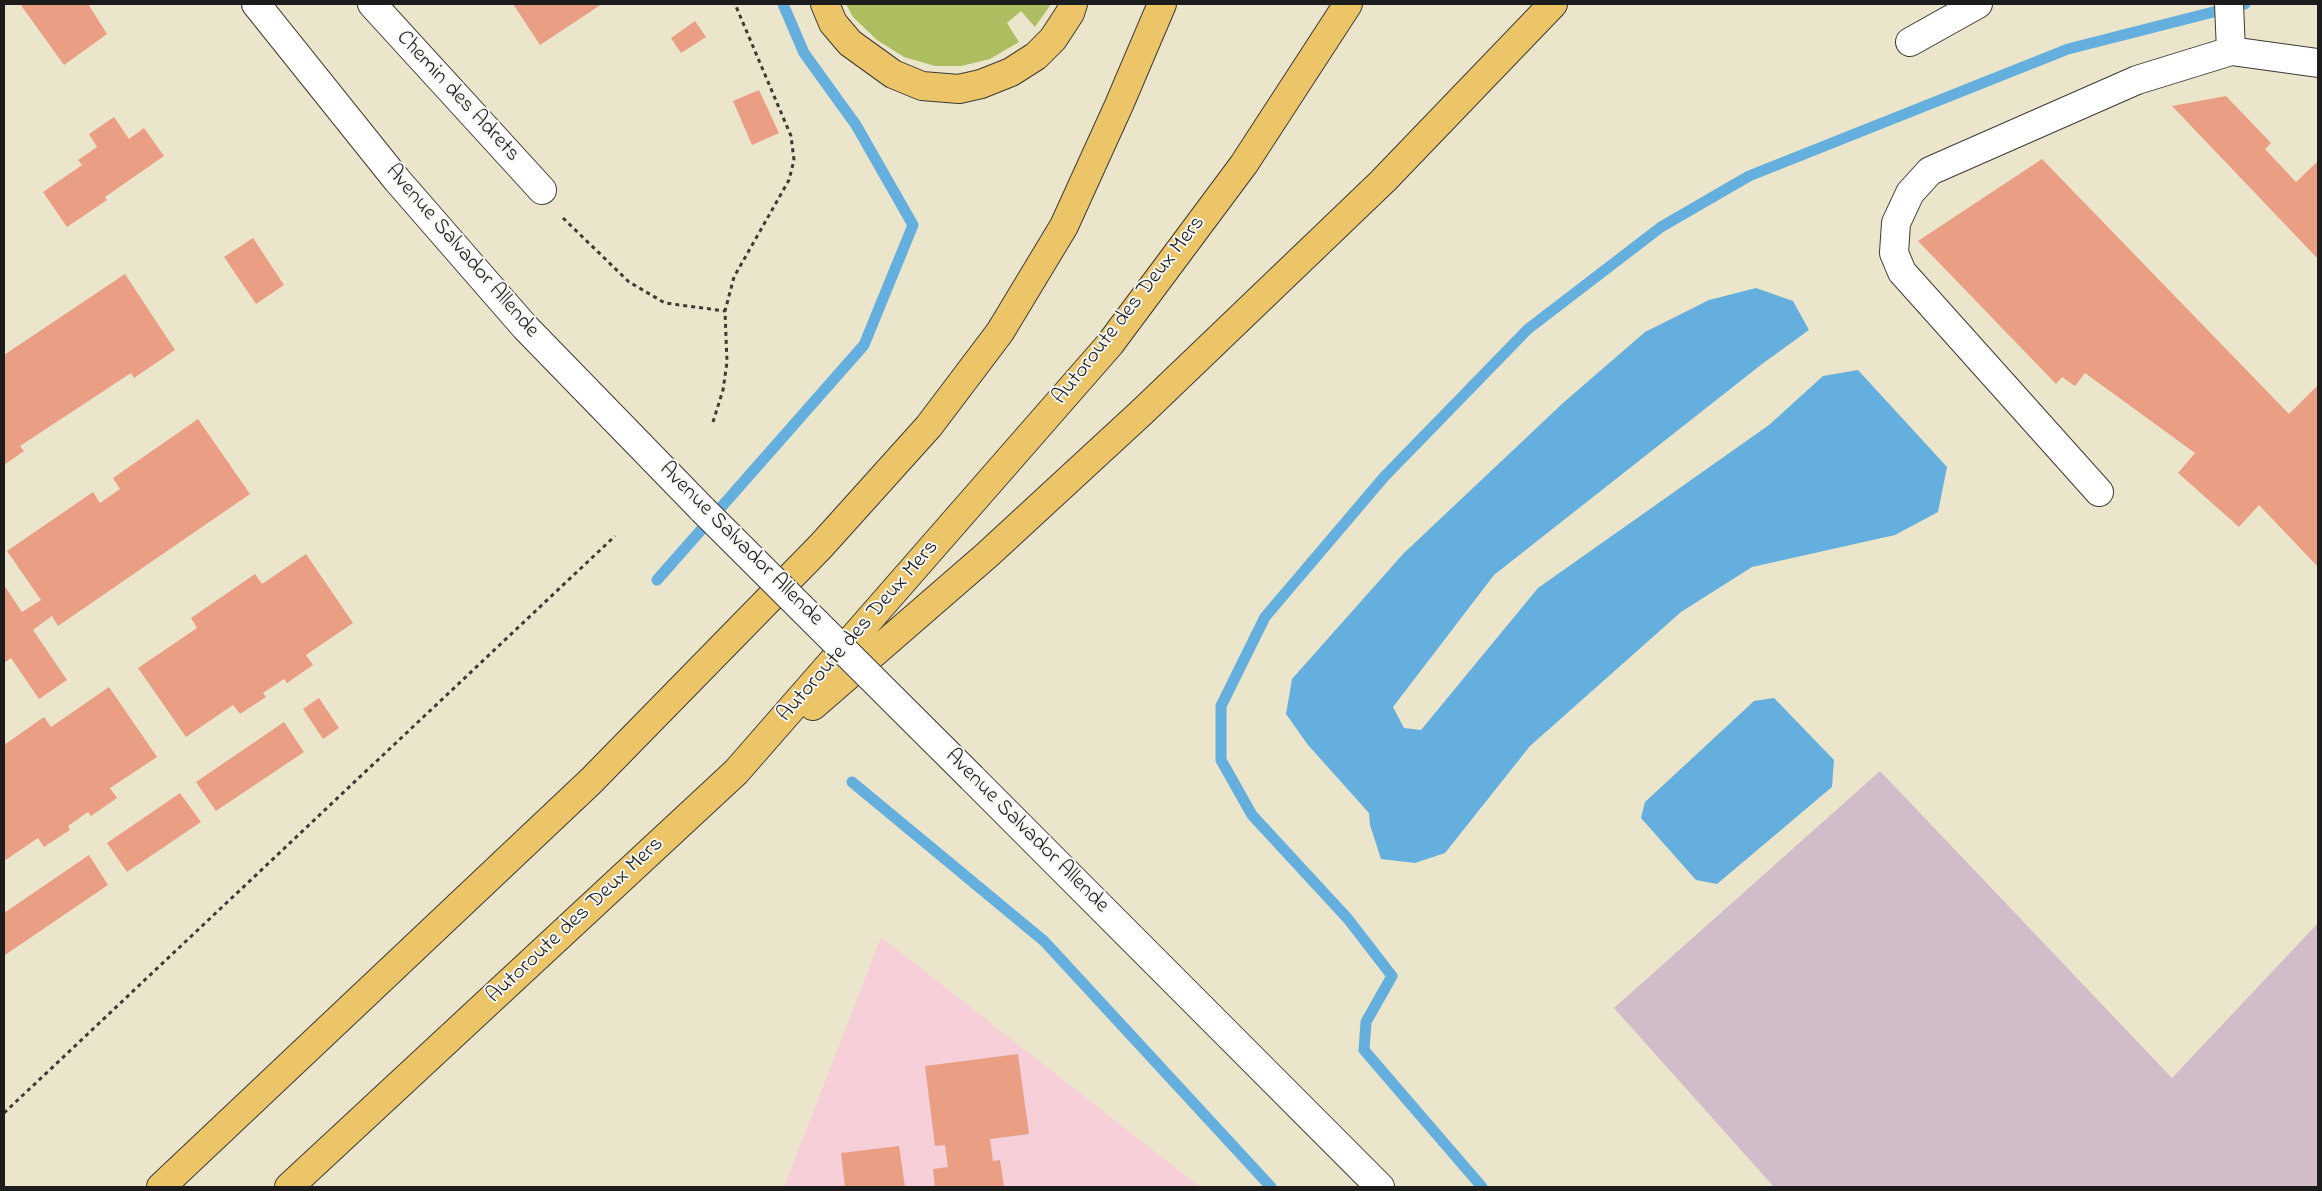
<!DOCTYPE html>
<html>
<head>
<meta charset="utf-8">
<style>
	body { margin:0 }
	#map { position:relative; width:2322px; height:1191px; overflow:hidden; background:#ebe6cb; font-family:"Indie Flower",sans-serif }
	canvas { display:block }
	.frame { position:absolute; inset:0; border:5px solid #1c1c1c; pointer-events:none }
</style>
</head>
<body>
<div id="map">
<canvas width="2322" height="1191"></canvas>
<div class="frame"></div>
</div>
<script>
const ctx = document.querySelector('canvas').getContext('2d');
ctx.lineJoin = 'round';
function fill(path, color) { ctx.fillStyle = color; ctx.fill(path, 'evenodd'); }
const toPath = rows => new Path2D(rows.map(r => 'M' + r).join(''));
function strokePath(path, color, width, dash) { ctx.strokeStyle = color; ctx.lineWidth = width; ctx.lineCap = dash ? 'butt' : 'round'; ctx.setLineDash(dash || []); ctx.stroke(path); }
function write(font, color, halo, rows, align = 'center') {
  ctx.font = font + ' "Indie Flower",sans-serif'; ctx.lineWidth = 4; ctx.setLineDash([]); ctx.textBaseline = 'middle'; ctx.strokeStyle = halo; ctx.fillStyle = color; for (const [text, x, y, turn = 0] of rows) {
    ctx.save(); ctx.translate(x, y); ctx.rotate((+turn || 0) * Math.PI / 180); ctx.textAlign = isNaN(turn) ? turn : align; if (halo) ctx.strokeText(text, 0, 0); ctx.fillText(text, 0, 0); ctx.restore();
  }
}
fill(toPath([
	[881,937,1200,1187,784,1187]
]), '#f6cfd8');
fill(toPath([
	[1880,771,2172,1078,2318,923,2318,1187,1774,1187,1614,1008]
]), '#d1bdca');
fill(toPath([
	[846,4,1051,4,1035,27,1021,11,1007,23,1019,42,990,59,961,66,935,66,904,57,877,40,853,17]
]), '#adbe61');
fill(toPath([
	[1756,288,1793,301,1809,330,1762,364,1494,575,1393,707,1404,728,1421,730,1538,588,1769,425,1823,376,1858,370,1947,467,1938,512,1895,535,1752,567,1681,612,1530,746,1445,853,1415,863,1381,859,1370,825,1369,813,1308,745,1286,714,1292,679,1403,554,1563,403,1645,332,1709,300],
	[1774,698,1834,760,1832,787,1717,884,1696,880,1641,818,1645,802,1754,701]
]), '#64afdd');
strokePath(toPath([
	[657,580,864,345,913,225,856,125,804,53,783,4],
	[852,782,1044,941,1271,1187],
	[1482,1187,1364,1050,1366,1022,1392,976,1348,919,1252,815,1221,760,1221,706,1265,617,1384,477,1528,329,1661,227,1749,176,2068,49,2245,4]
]), '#64afdd', 11);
fill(toPath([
	[20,4,88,4,107,34,64,65],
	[513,4,602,4,540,45],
	[695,21,706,37,681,53,671,38],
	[759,90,779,133,752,145,733,101],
	[2226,96,2271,143,2265,149,2296,182,2318,161,2318,259,2172,106],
	[114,117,129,139,144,128,164,156,105,197,107,200,67,227,43,192,82,165,78,160,97,147,89,134],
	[2042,159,2289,414,2318,385,2318,567,2259,505,2239,527,2178,473,2195,453,2085,373,2075,386,2062,377,2056,384,1918,241],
	[253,238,284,285,256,304,224,257],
	[125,274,175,350,134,378,131,373,20,446,24,451,4,465,4,355],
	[198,419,250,494,58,626,52,616,33,630,67,680,39,699,11,658,4,663,4,585,22,612,41,600,7,551,93,492,100,503,120,489,113,478],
	[306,554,353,623,306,655,313,665,287,683,284,679,263,693,266,697,240,714,233,705,186,737,138,668,197,628,191,618,255,574,262,584],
	[109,687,157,757,110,788,117,798,91,816,88,812,68,826,70,830,44,847,38,838,4,861,4,745,44,717,51,727],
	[319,698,339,728,323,739,303,709],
	[284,722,304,752,216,811,196,782],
	[180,793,201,822,127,872,107,843],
	[89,855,108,885,5,955,4,913],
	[1018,1054,1029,1134,990,1139,993,1161,1000,1160,1004,1187,935,1187,933,1169,948,1167,945,1145,935,1146,925,1066],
	[899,1146,905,1187,845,1187,841,1153]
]), '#ea9f84');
const minor = toPath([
	[256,4,397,180,525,327,703,510],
	[372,4,542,190],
	[2229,4,2231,51],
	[1910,42,1978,4],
	[2099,492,1902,272,1894,253,1896,223,1910,193,1930,171,2137,80,2231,51,2318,63],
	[972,778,1380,1187]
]);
const highway = toPath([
	[825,4,833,23,850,43,893,74,922,86,959,89,981,84,1011,72,1036,56,1053,39,1070,13,1073,4],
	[813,706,987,555,1142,412,1383,181,1553,4],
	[161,1187,591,781,821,546,929,426,1000,332,1064,226,1119,105,1162,4],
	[289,1187,736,772,1110,344,1244,164,1348,4]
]);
strokePath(minor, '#3b3a36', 30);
strokePath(highway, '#3b3a36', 30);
strokePath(toPath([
	[563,218,629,282,665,303,725,311],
	[713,422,723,390,727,362,725,311,734,277,789,180,794,160,791,136,735,4],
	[4,1113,615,536]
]), '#3b3a36', 3, [4, 4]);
strokePath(minor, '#fff', 28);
strokePath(highway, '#edc569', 28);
const minorBridge = toPath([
	[703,510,972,778]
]);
strokePath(minorBridge, '#3b3a36', 30, []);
strokePath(minorBridge, '#fff', 28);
write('22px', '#1c1c1c', '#f6f6f2', [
	["Chemin des Adrets",457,97,47],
	["Avenue Salvador Allende",461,252,49],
	["Autoroute des Deux Mers",1130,311,-52],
	["Avenue Salvador Allende",740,545,45],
	["Autoroute des Deux Mers",859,632,-49],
	["Avenue Salvador Allende",1026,832,45],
	["Autoroute des Deux Mers",576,921,-43]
]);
</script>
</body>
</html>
